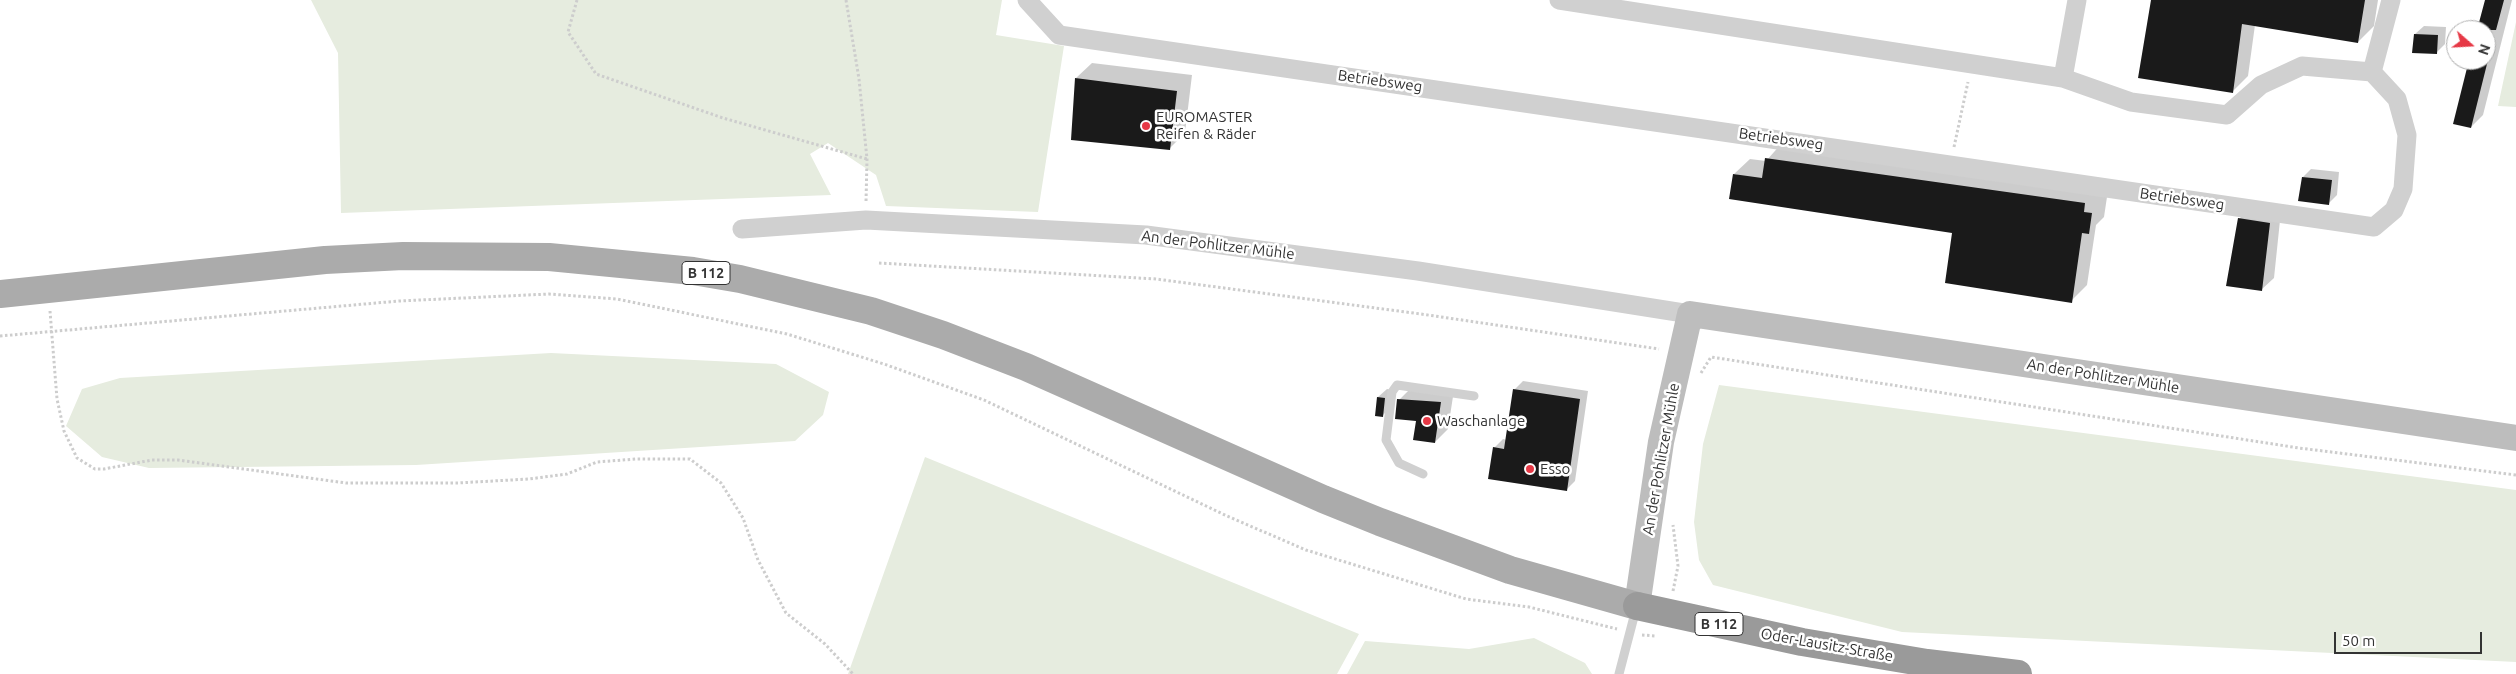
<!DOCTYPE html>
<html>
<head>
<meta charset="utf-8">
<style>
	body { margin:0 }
	#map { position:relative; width:2516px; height:674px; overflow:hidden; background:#fff; font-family:Ubuntu,sans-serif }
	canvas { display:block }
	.north { position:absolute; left:2446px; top:20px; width:50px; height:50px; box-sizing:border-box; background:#fff; border:1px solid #adadad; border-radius:50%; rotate:109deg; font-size:14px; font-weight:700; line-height:20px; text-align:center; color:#333 }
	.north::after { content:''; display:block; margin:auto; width:18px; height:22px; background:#e63946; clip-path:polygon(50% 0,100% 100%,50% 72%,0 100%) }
	.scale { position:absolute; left:2334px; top:632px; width:148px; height:22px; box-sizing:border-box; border:2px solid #333; border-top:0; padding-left:6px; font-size:15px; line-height:18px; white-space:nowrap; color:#333; -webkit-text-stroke:4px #fff; paint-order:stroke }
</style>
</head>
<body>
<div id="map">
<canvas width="2516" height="674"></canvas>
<div class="north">N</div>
<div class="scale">50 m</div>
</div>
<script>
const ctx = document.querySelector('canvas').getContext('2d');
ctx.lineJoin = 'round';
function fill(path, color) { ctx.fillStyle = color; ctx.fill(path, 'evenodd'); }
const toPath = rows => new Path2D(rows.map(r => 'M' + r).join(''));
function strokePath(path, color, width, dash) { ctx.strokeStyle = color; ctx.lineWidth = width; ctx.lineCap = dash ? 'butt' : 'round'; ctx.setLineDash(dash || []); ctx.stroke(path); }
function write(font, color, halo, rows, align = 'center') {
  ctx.font = font + ' Ubuntu,sans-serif'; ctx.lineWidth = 5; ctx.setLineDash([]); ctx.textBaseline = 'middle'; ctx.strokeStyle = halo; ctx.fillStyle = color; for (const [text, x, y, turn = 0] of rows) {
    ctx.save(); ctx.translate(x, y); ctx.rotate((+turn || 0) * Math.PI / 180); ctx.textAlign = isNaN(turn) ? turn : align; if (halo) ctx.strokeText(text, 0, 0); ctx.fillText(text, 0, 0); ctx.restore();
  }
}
fill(toPath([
	[311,0,1002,0,996,35,1064,46,1038,212,886,206,876,175,828,143,810,154,831,195,341,213,338,53],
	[2516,22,2516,107,2498,106],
	[551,353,776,364,829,392,823,415,795,441,416,465,149,468,102,457,66,426,82,389,120,378],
	[1719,385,2516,490,2516,662,1902,632,1713,585,1699,560,1694,522,1703,444],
	[925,457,1359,634,1337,674,848,674],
	[1534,638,1585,663,1592,674,1347,674,1365,641,1469,649]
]), '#e6ecdf');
fill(toPath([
	[2153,0,2378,0,2374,26,2358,42,2255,25,2248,76,2232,92],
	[2486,0,2512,0,2483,115,2471,127,2471,60,2486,60,2486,30,2478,30],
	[2424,26,2446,27,2445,44,2437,52,2415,34],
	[1092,63,1192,75,1185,133,1169,149,1076,78],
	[1782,143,2107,197,2104,217,2096,225,2087,285,2071,301,1954,232,1734,174,1750,159,1766,161],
	[2311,169,2339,172,2337,195,2329,203,2303,177],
	[2251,207,2281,211,2274,278,2261,290,2239,219],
	[1523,381,1588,391,1575,481,1566,490,1494,448,1503,439,1507,440,1514,390],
	[1412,387,1454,390,1448,429,1435,442,1399,400],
	[1387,389,1392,390,1390,408,1382,416,1378,397]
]), '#0003');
fill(toPath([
	[2151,0,2365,0,2358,43,2242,24,2233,93,2138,78],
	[2485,0,2504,0,2496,30,2477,30],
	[2414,34,2438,35,2437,54,2412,53],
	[2469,60,2488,60,2471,128,2453,124],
	[1075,78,1177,91,1170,150,1071,140],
	[1765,158,2085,203,2084,212,2092,213,2089,234,2082,233,2072,303,1945,283,1952,233,1729,199,1733,174,1762,178],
	[2302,177,2332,180,2329,205,2298,201],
	[2238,218,2270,223,2262,291,2226,286],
	[1513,389,1580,399,1567,491,1488,479,1493,447,1504,449],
	[1377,397,1385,398,1383,417,1375,416],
	[1397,399,1441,402,1435,443,1413,440,1416,421,1395,419]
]), '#1a1a1a');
strokePath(toPath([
	[577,0,568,32,596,74,723,118,867,159],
	[846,0,859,79,867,159,866,202],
	[1954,147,1968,82],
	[879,263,1156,279,1421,314,1659,349],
	[50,311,57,399,64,431,77,458,95,469,104,469,152,460,178,460,346,483,457,483,529,479,567,474,597,462,636,459,690,459,721,483,743,518,758,560,786,613,825,644,853,674],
	[0,336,399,301,549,294,617,299,787,334,884,364,984,400,1227,516,1306,550,1466,599,1529,607,1617,629],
	[1701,373,1711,357,2299,448,2516,475],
	[1673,591,1678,566,1673,525],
	[1642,635,1656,636]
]), '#cdcdcd', 3, [2.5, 2.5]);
strokePath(toPath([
	[1423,474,1399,463,1386,440,1392,392,1397,385,1474,396],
	[1619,674,1636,609]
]), '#d0d0d0', 9);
strokePath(toPath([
	[1027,0,1059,35,2374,227,2394,210,2403,189,2407,135,2397,99,2372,72,2302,66,2261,85,2227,115,2131,102,2063,78,1559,0],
	[2372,72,2391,0],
	[2063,78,2077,0],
	[742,229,866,220,1146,235,1418,271,1690,314]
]), '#d0d0d0', 19);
strokePath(toPath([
	[1637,606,1661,442,1690,314,2516,438]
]), '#bdbdbd', 26);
strokePath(toPath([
	[0,294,325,260,403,256,549,257,693,271,740,279,871,311,943,335,1026,367,1323,499,1380,522,1510,570,1637,606]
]), '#ababab', 28);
strokePath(toPath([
	[1637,606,1802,642,1927,663,2018,674]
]), '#9a9a9a', 28);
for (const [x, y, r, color] of [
	[1146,126,5,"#e63946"],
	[1427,421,5,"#e63946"],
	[1530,469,5,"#e63946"]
]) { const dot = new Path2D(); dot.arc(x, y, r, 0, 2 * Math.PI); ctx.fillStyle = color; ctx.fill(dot); strokePath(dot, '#fff', 2); }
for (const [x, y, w] of [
	[706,273,48],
	[1719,624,48]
]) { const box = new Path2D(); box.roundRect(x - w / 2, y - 11.5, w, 23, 4); ctx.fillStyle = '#fff'; ctx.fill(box); strokePath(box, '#333', 1); }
write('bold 14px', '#333', null, [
	["B 112",706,273],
	["B 112",1719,624]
]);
write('15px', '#333', '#fff', [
	["Betriebsweg",1380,81,8],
	["Betriebsweg",1781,139,8],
	["Betriebsweg",2182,199,8],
	["An der Pohlitzer Mühle",1218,245,7],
	["An der Pohlitzer Mühle",2103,376,9],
	["An der Pohlitzer Mühle",1661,459,-80],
	["Oder-Lausitz-Straße",1827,645,10]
]);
write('15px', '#333', '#fff', [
	["EUROMASTER",1156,117],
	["Reifen & Räder",1156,134],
	["Waschanlage",1437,421],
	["Esso",1540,469]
], 'left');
</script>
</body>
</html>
